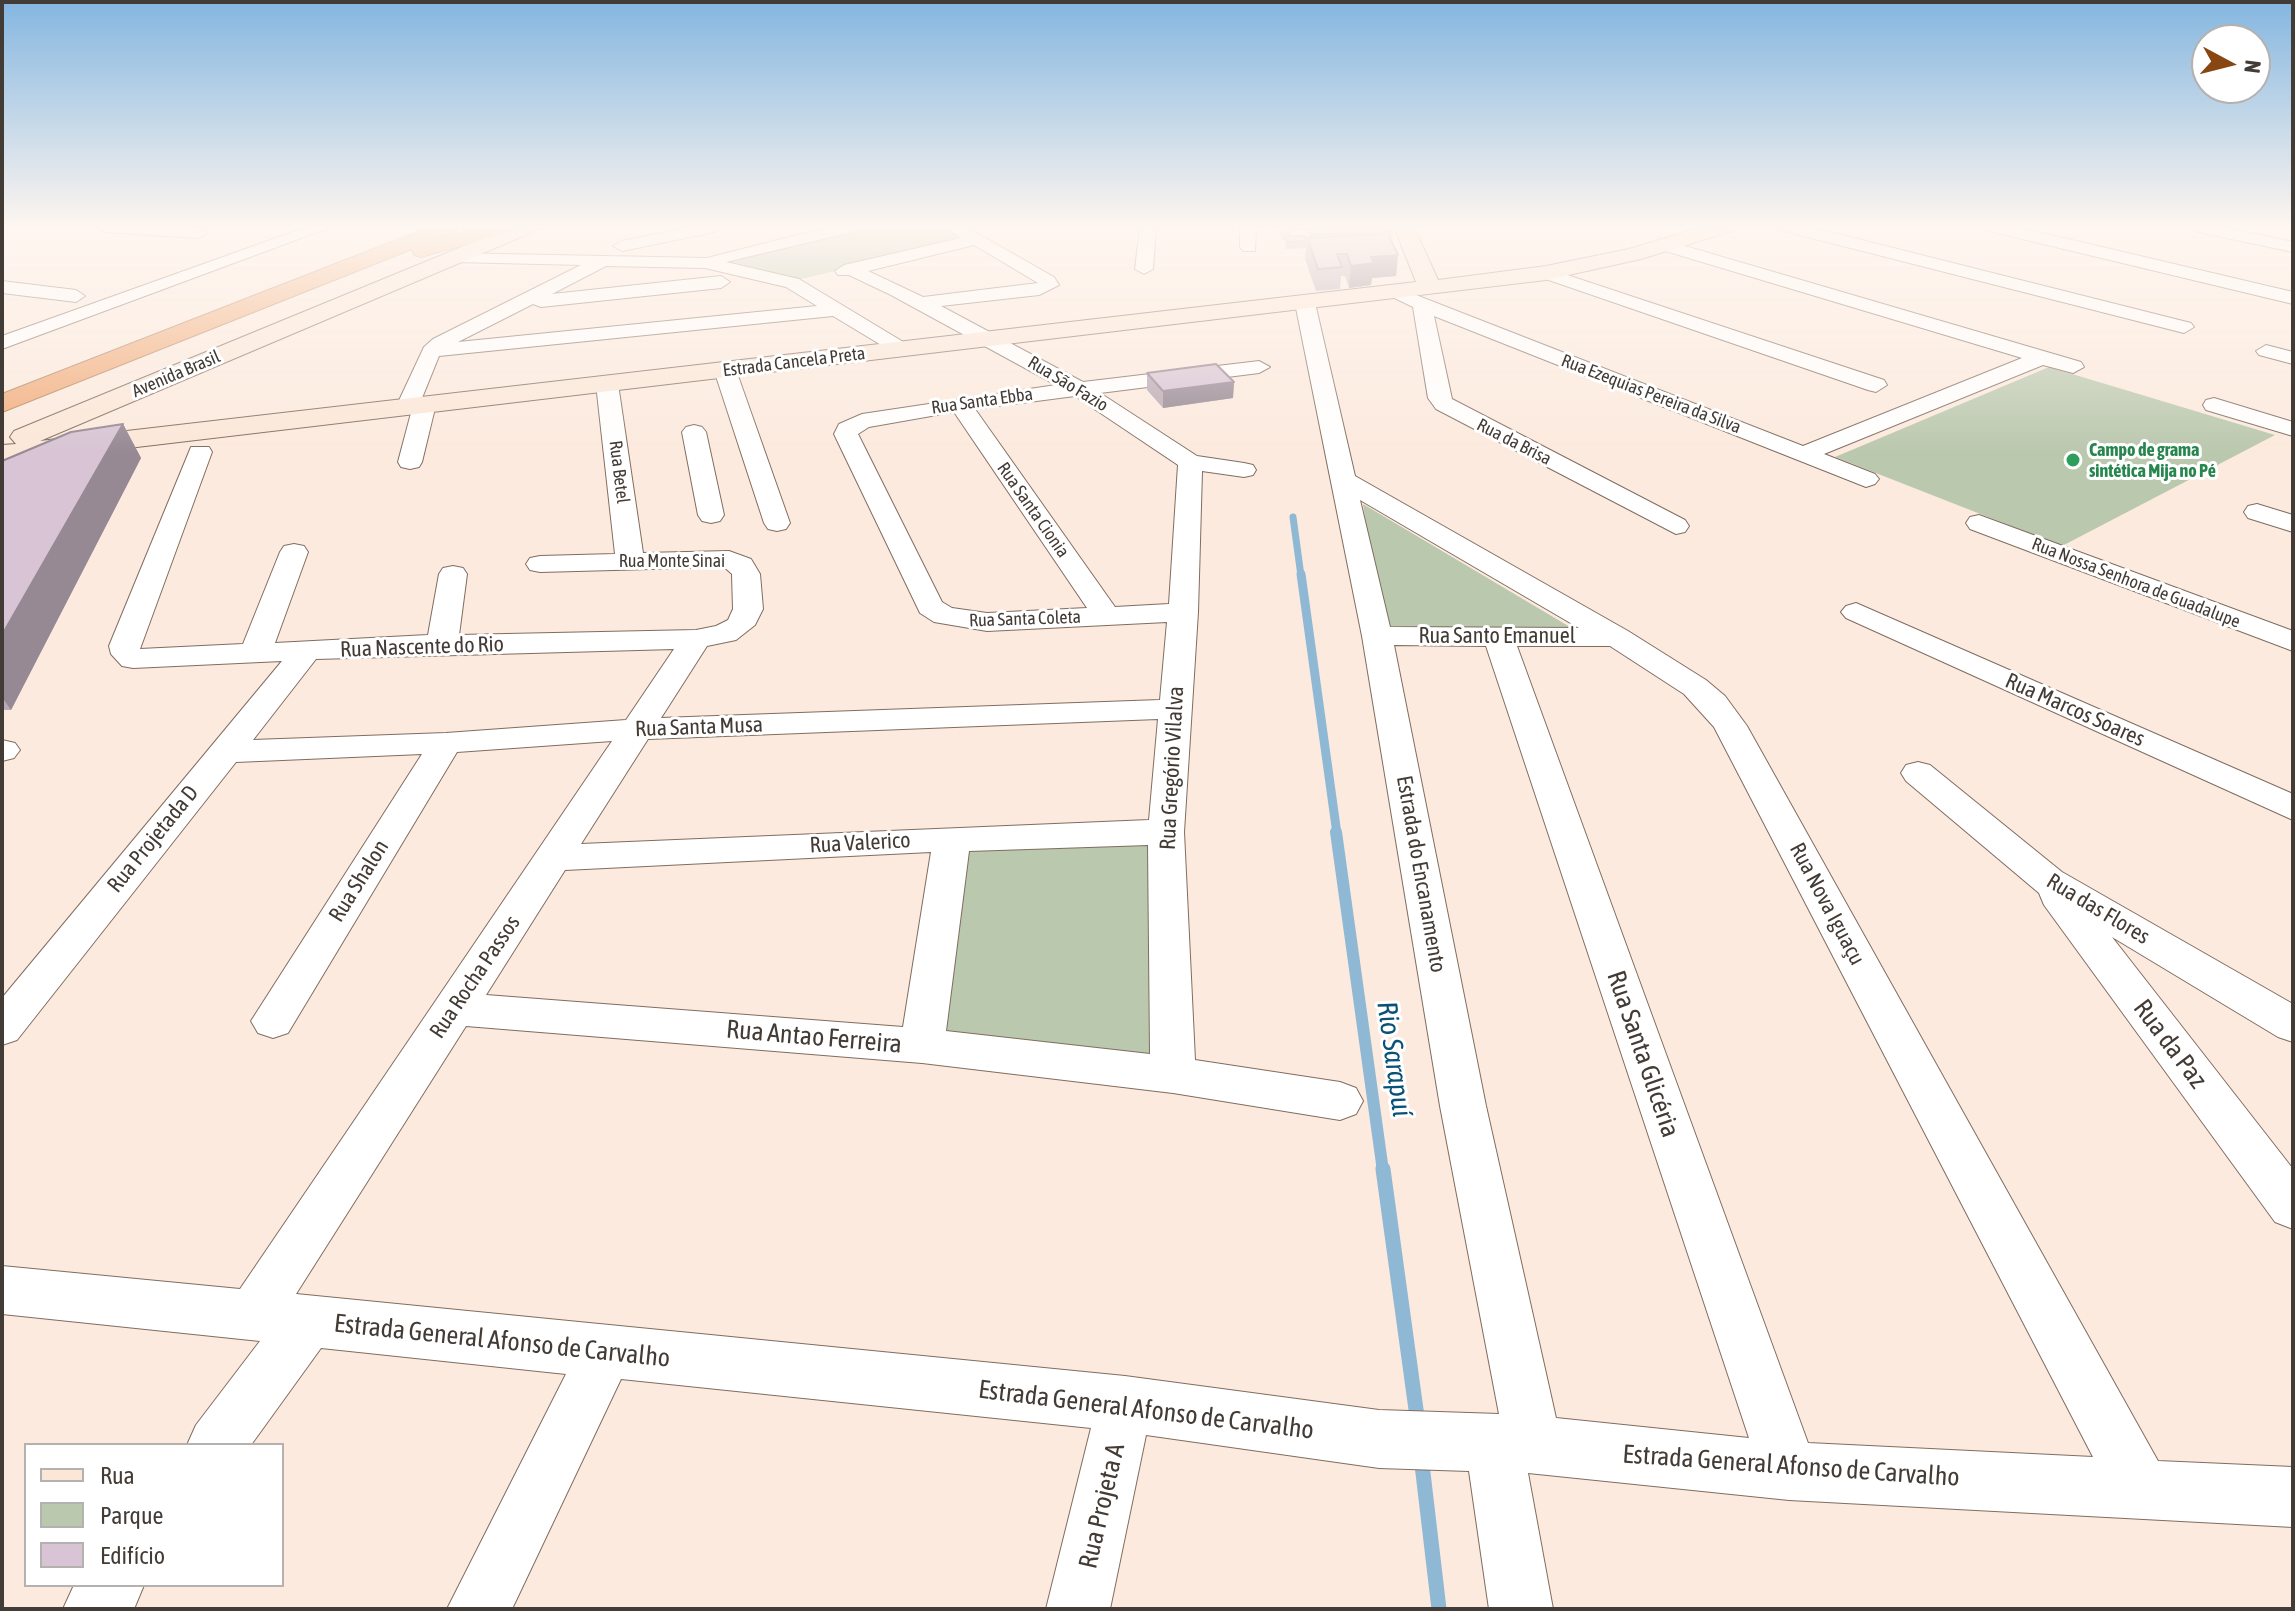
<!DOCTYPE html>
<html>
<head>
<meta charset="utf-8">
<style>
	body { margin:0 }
	#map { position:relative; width:2295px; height:1611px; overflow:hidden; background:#fceade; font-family:"Asap Condensed",sans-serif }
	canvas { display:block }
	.frame { position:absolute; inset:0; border:4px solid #433b35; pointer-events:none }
	.legend { position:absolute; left:24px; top:1443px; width:260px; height:144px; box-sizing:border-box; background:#fff; border:2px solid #b4b1ae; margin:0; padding:10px 14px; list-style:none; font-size:24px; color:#433b35 }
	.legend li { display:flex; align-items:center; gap:16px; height:40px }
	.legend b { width:40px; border:2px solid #b4b1ae }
	.north { position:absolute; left:2191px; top:24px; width:80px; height:80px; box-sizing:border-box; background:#fff; border:2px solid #b4b1ae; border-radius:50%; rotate:97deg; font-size:22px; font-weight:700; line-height:32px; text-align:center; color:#433b35 }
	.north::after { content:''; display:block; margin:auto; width:28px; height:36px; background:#884612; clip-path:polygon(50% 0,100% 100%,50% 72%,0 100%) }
</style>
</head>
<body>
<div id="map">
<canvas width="2295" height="1611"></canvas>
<div class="frame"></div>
<ul class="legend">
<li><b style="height:10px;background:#fbe7d8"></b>Rua</li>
<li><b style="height:22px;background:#bac8ae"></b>Parque</li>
<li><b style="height:22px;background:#d8c4d4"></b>Edifício</li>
</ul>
<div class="north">N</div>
</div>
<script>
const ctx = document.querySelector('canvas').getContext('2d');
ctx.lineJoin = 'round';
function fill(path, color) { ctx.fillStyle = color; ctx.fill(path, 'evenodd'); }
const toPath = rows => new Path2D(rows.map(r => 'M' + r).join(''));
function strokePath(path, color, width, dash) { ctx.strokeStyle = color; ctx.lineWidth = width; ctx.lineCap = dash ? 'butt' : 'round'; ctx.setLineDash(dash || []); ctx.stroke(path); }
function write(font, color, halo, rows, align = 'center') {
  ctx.font = font + ' "Asap Condensed",sans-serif'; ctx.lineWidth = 6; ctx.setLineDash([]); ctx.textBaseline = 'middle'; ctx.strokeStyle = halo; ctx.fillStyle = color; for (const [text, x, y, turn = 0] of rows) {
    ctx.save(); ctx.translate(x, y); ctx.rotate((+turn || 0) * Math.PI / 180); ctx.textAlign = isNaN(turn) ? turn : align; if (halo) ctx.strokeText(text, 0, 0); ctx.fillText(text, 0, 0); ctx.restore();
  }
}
fill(toPath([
	[861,227,949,227,971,239,797,280,717,262],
	[2049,367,2275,435,2062,546,1835,457],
	[1363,504,1575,630,1380,626],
	[1166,832,1173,1075,922,1046,952,839]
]), '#bac8ae');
strokePath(toPath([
	[1293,517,1301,576]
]), '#8fb8d5', 7);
strokePath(toPath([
	[1301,574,1337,834]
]), '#8fb8d5', 9);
strokePath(toPath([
	[1336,832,1383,1171]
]), '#8fb8d5', 12);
strokePath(toPath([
	[1383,1169,1418,1424],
	[1421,1456,1439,1609]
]), '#8fb8d5', 15);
const street = toPath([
	[97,227,186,227,205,229,207,233,199,238,105,232,97,227],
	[307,227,331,227,2,349,2,336,307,227],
	[690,227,723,227,715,232,622,251,613,246,622,241,690,227],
	[829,227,858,227,856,231,726,262,799,279,910,346,913,350,910,354,896,354,833,316,439,356,422,398,433,399,436,404,422,462,419,467,410,469,401,467,398,462,411,413,399,412,396,407,424,347,433,339,581,265,455,262,446,257,449,253,707,258,829,227],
	[606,266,705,268,786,287,817,306,458,342,533,304,541,307,721,288,730,282,721,276,552,294,606,266],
	[946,227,966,227,1054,277,1059,285,1039,295,941,306,1083,382,1259,361,1270,367,1259,373,1100,393,1197,456,1244,463,1253,465,1256,470,1253,475,1244,477,1202,471,1198,612,1184,832,1195,1060,1340,1082,1356,1088,1363,1101,1356,1114,1340,1120,1173,1093,922,1063,466,1026,296,1294,1125,1376,1379,1410,1499,1414,1440,1106,1362,636,1295,303,1305,297,1315,303,1355,476,1628,631,1706,680,1725,696,1747,726,2158,1461,2293,1467,2293,1527,1789,1500,1528,1473,1553,1609,1489,1609,1469,1471,1379,1468,1146,1435,1110,1609,1046,1609,1091,1428,621,1379,512,1609,447,1609,566,1374,321,1348,251,1445,187,1445,196,1425,260,1341,2,1314,2,1266,240,1289,612,741,457,752,288,1033,273,1038,258,1033,251,1021,422,754,236,762,17,1040,2,1045,2,998,282,661,133,668,122,666,111,654,109,646,191,447,209,447,212,452,140,649,243,644,280,552,284,546,294,544,304,546,308,552,275,643,428,635,439,574,443,568,453,566,463,568,467,574,459,635,696,630,716,626,728,620,733,609,732,574,724,567,540,572,530,570,526,564,530,558,540,556,615,554,596,384,607,377,618,384,643,553,729,551,751,559,760,574,763,609,755,625,736,640,707,646,661,718,1160,700,1167,622,987,631,934,622,920,613,834,434,839,424,862,414,1056,385,891,295,849,275,838,275,835,271,844,265,961,238,946,227],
	[974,245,1038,283,923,297,868,271,974,245],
	[1075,396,1178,465,1169,604,1115,607,975,409,1075,396],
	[954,412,1087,608,987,613,952,608,942,602,858,434,869,427,954,412],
	[1360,500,1579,628,1390,627,1360,500],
	[1394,645,1486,646,1749,1438,1556,1418,1486,1106,1394,645],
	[1517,646,1610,646,1684,694,1714,727,2093,1457,1808,1443,1517,646],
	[674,649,626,720,446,733,253,740,316,659,674,649],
	[1158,719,1149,820,581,844,648,739,1158,719],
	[1148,845,1150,1054,946,1031,969,851,1148,845],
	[931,852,903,1027,486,995,565,870,931,852],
	[1140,227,1156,227,1153,269,1144,274,1135,269,1140,227],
	[1240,227,1256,227,1255,251,1243,251,1240,247,1240,227],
	[1782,227,1810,227,2191,323,2194,327,2184,333,1784,231,1782,227],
	[1987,227,2017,227,2293,292,2293,304,1989,231,1987,227],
	[2190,227,2223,227,2293,242,2293,252,2198,232,2190,227],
	[1668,241,2081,362,2084,367,2073,373,2043,365,1824,454,1875,474,1879,479,1875,484,1866,487,1434,316,1452,399,1685,520,1689,526,1685,532,1676,534,1436,409,1428,398,1413,307,1382,292,1391,286,1398,288,1803,446,2022,358,1662,250,1659,246,1662,242,1668,241],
	[1546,268,1884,380,1887,385,1876,392,1868,390,1540,277,1537,273,1540,269,1546,268],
	[2,281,76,290,85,296,76,302,2,293,2,281],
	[2266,345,2293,352,2293,364,2259,355,2256,351,2266,345],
	[725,364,736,370,790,523,786,529,777,531,768,529,764,523,714,370,725,364],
	[2214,398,2293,422,2293,436,2206,410,2203,405,2206,400,2214,398],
	[694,425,702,427,706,432,724,515,720,521,711,523,702,521,698,515,682,432,686,427,694,425],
	[2257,504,2293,515,2293,532,2248,518,2244,512,2248,506,2257,504],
	[1979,515,2293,631,2293,651,1970,529,1966,523,1970,517,1979,515],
	[1856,603,2293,794,2293,820,1846,618,1841,612,1846,606,1856,603],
	[2,740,15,743,20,750,14,758,2,761,2,740],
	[1918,762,1930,765,2062,872,2293,1004,2293,1042,2278,1037,2112,937,2293,1169,2293,1229,2275,1222,2044,905,2039,893,1906,781,1901,773,1906,765,1918,762],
	[74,1585,144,1585,134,1609,63,1609,74,1585]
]);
const secondary = toPath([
	[510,227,538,227,535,231,40,441,1416,282,1394,227,1414,227,1438,280,1546,266,1629,249,1703,227,1735,227,1732,231,1641,259,1546,280,2,463,2,445,16,444,10,437,14,431,510,227]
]);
const highway = toPath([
	[430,227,459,227,456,231,429,242,482,227,515,227,512,231,421,257,414,255,412,249,2,412,2,394,430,227]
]);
strokePath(street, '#816d60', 2);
strokePath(secondary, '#816d60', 2);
strokePath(highway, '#b48664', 2);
fill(street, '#fff');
fill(secondary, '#fbe7d8');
fill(highway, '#f1ae7e');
fill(toPath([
	[1258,227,1273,227,1273,229,1258,229],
	[1279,227,1288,227,1289,236,1306,241,1306,248,1286,249,1285,240,1282,240,1278,231],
	[1302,227,1393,228,1392,242,1398,255,1396,276,1372,278,1371,285,1349,288,1345,276,1341,276,1340,289,1316,291,1305,259,1307,238,1308,238,1309,231,1303,231],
	[1147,373,1234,382,1233,398,1163,408,1147,390],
	[123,424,141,458,11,710,2,710,2,461]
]), '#baa9b6');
fill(toPath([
	[1303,227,1328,227,1309,228,1309,231,1303,231],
	[1398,255,1396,276,1372,278,1371,285,1349,288,1351,266,1371,257],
	[1234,382,1233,398,1163,408,1163,391],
	[123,424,141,458,11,710,2,697,2,635]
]), '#978994');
const building = toPath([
	[1280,227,1288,227,1289,233,1282,233,1280,227],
	[1338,227,1392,227,1393,228,1381,229,1384,233,1312,234,1309,228,1338,227],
	[1388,234,1398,255,1371,257,1374,263,1351,266,1347,254,1337,254,1342,267,1318,269,1307,238,1388,234],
	[1285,236,1305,236,1306,241,1287,242,1285,236],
	[1216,364,1234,382,1163,391,1147,373,1216,364],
	[123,424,2,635,2,461,71,432,123,424]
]);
fill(building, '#d8c4d4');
strokePath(building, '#978994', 2);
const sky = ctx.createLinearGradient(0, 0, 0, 453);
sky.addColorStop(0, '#84b6e0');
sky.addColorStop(0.5, '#fef6f0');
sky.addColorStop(1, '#fef6f000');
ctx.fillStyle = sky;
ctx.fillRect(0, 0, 2295, 453);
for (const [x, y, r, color] of [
	[2073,460,8,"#2e9e5b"]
]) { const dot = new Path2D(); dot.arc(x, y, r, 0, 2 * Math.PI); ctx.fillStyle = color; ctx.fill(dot); strokePath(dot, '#fff', 3); }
write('18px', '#433b35', '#fff', [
	["Estrada Cancela Preta",794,362,-7],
	["Avenida Brasil",176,374,-23],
	["Rua São Fazio",1068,384,31],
	["Rua Ezequias Pereira da Silva",1651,394,21],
	["Rua Santa Ebba",982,401,-8],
	["Rua da Brisa",1514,442,27],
	["Rua Betel",619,472,83],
	["Rua Santa Cionia",1033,510,55],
	["Rua Monte Sinai",672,561],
	["Rua Nossa Senhora de Guadalupe",2136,583,21],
	["Rua Santa Coleta",1025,619,-2]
]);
write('bold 18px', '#27864d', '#fff', [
	["Campo de grama",2089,450],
	["sintética Mija no Pé",2089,471]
], 'left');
write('22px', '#433b35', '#fff', [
	["Rua Santo Emanuel",1497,636],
	["Rua Nascente do Rio",422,647,-2],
	["Rua Marcos Soares",2075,710,24],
	["Rua Santa Musa",699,727,-2],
	["Rua Gregório Vilalva",1172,768,-87],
	["Rua Projetada D",153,839,-51],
	["Rua Valerico",860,843,-3],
	["Estrada do Encanamento",1421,874,80],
	["Rua Shalon",359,881,-58],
	["Rua Nova Iguaçu",1827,904,62],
	["Rua das Flores",2098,909,31],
	["Rua Rocha Passos",475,977,-56]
]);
write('26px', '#433b35', '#fff', [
	["Rua Antao Ferreira",814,1037,5],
	["Rua da Paz",2170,1044,53],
	["Rua Santa Glicéria",1643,1054,71],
	["Estrada General Afonso de Carvalho",502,1341,6],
	["Estrada General Afonso de Carvalho",1146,1410,7],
	["Estrada General Afonso de Carvalho",1791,1466,4],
	["Rua Projeta A",1102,1506,-77]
]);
write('italic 28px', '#085177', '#fff', [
	["Rio Sarapuí",1394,1059,82]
]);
</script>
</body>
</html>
